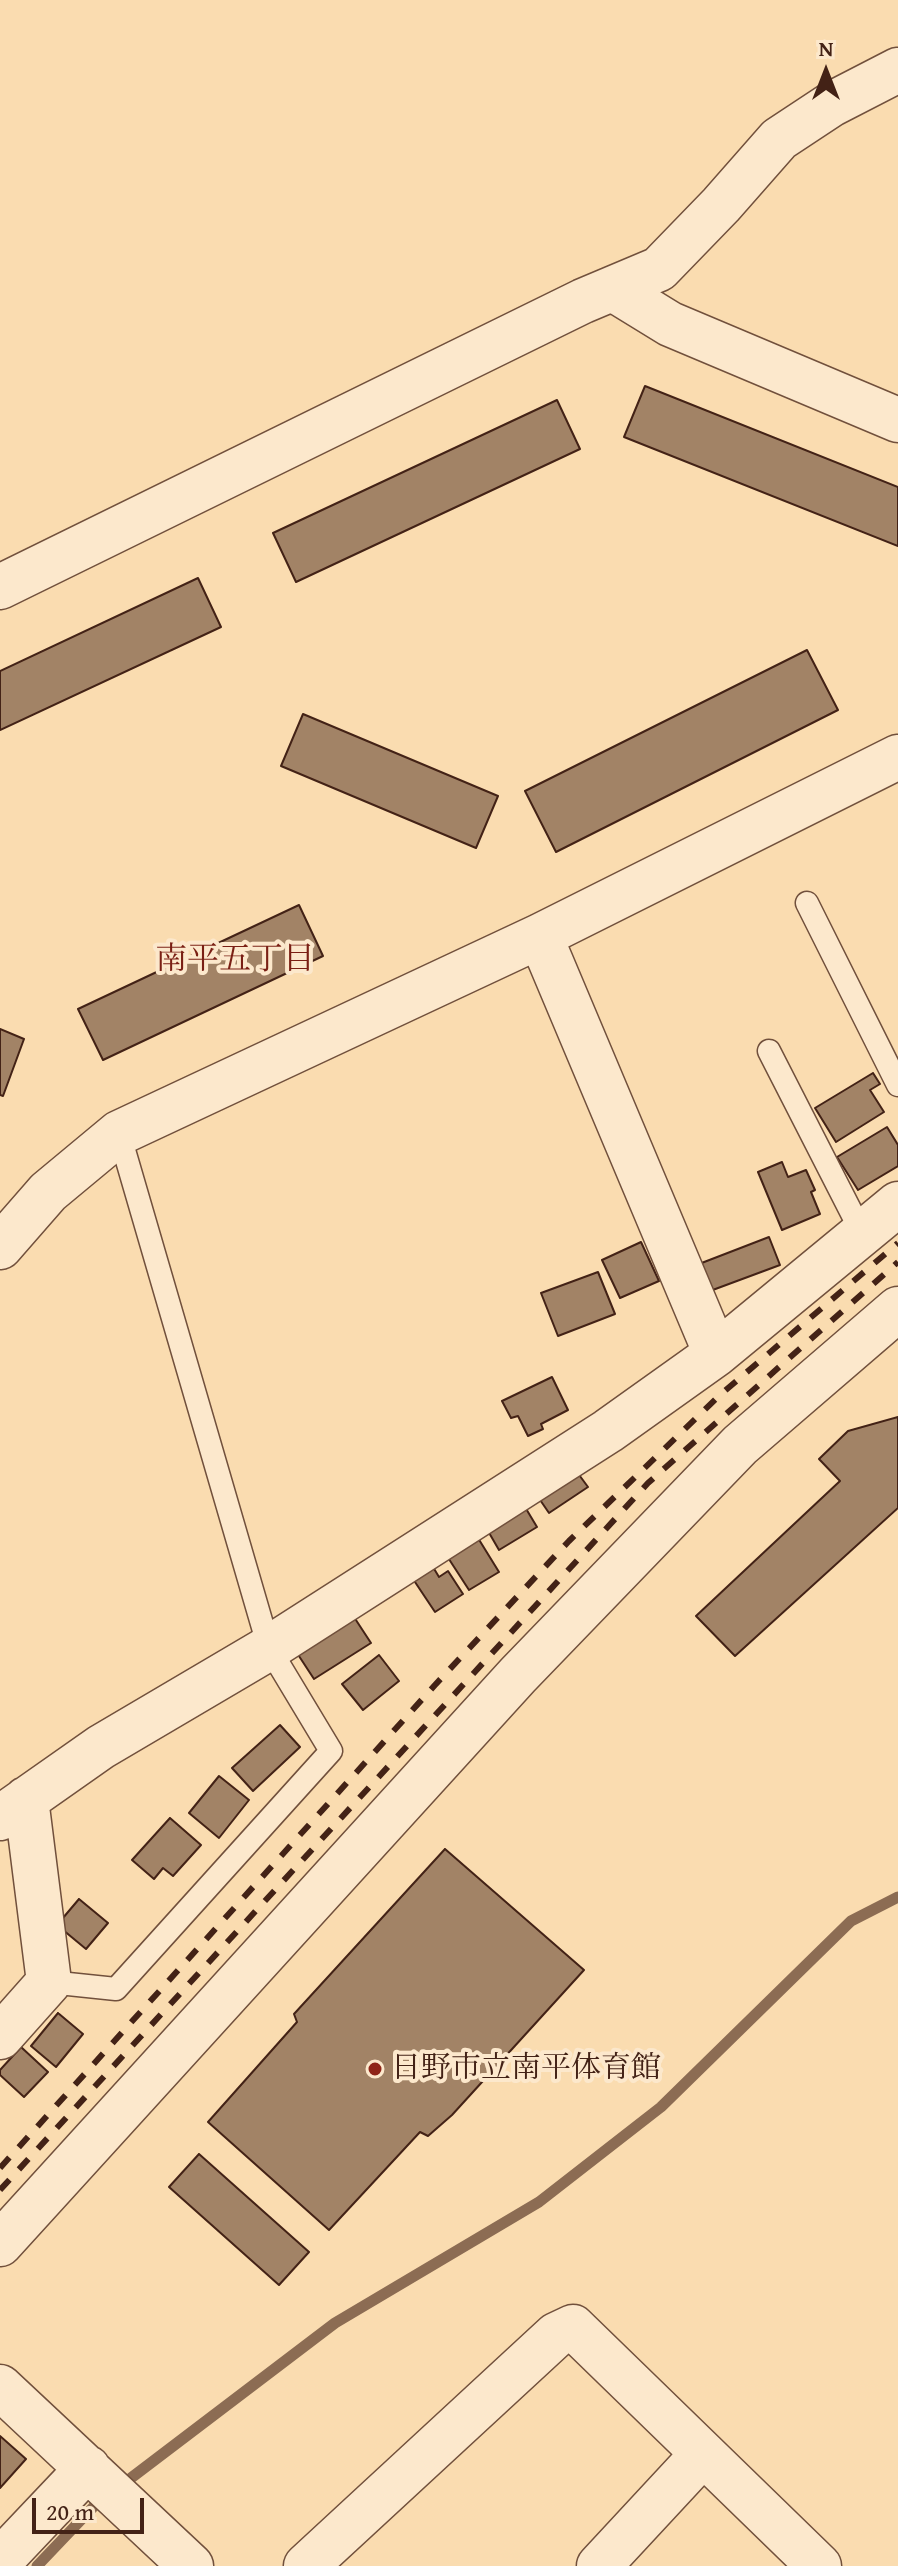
<!DOCTYPE html>
<html>
<head>
<meta charset="utf-8">
<style>
	body { margin:0 }
	#map { position:relative; width:898px; height:2566px; overflow:hidden; background:#fadcb0; font-family:"Gentium Book Plus",serif }
	canvas { display:block }
	.north { position:absolute; left:786px; top:32px; width:80px; height:80px; -webkit-text-stroke:6px #fce8cc; paint-order:stroke; rotate:0deg; font-size:22px; font-weight:700; line-height:32px; text-align:center; color:#432216 }
	.north::after { content:''; display:block; margin:auto; width:28px; height:36px; background:#432216; clip-path:polygon(50% 0,100% 100%,50% 72%,0 100%) }
	.scale { position:absolute; left:32px; top:2498px; width:112px; height:36px; box-sizing:border-box; border:4px solid #432216; border-top:0; padding-left:10px; font-size:24px; line-height:28px; white-space:nowrap; color:#432216; -webkit-text-stroke:6px #fce8cc; paint-order:stroke }
</style>
</head>
<body>
<div id="map">
<canvas width="898" height="2566"></canvas>
<div class="north">N</div>
<div class="scale">20 m</div>
</div>
<script>
const ctx = document.querySelector('canvas').getContext('2d');
ctx.lineJoin = 'round';
const toPath = rows => new Path2D(rows.map(r => 'M' + r).join(''));
function strokePath(path, color, width, dash) { ctx.strokeStyle = color; ctx.lineWidth = width; ctx.lineCap = dash ? 'butt' : 'round'; ctx.setLineDash(dash || []); ctx.stroke(path); }
function fill(path, color) { ctx.fillStyle = color; ctx.fill(path, 'evenodd'); }
function write(font, color, halo, rows, align = 'center') {
  ctx.font = font + ' "Gentium Book Plus","Noto Serif JP",serif'; ctx.lineWidth = 8; ctx.setLineDash([]); ctx.textBaseline = 'middle'; ctx.strokeStyle = halo; ctx.fillStyle = color; for (const [text, x, y, turn = 0] of rows) {
    ctx.save(); ctx.translate(x, y); ctx.rotate((+turn || 0) * Math.PI / 180); ctx.textAlign = isNaN(turn) ? turn : align; if (halo) ctx.strokeText(text, 0, 0); ctx.fillText(text, 0, 0); ctx.restore();
  }
}
strokePath(toPath([
	[131,2478,335,2323,539,2202,661,2107,851,1921,898,1897],
	[37,2566,98,2502]
]), '#8c6c53', 11);
const building = toPath([
	[645,386,898,487,898,546,624,437,645,386],
	[557,400,580,449,296,582,273,533,557,400],
	[198,578,221,627,0,730,0,671,198,578],
	[807,650,838,710,556,852,525,791,807,650],
	[303,714,498,796,476,848,281,766,303,714],
	[299,905,323,956,103,1060,78,1009,299,905],
	[0,1029,24,1039,3,1096,0,1095,0,1029],
	[873,1073,880,1084,870,1090,884,1112,836,1142,815,1108,873,1073],
	[887,1127,898,1145,898,1166,858,1190,837,1157,887,1127],
	[782,1162,788,1177,806,1170,815,1190,811,1192,820,1214,782,1230,758,1172,782,1162],
	[769,1237,780,1265,710,1291,699,1264,769,1237],
	[641,1242,659,1281,620,1298,602,1260,641,1242],
	[598,1272,615,1314,558,1336,541,1293,598,1272],
	[552,1377,568,1410,541,1424,543,1429,528,1436,518,1416,511,1418,502,1401,552,1377],
	[898,1417,898,1508,735,1656,696,1616,840,1481,819,1459,848,1431,898,1417],
	[574,1468,588,1487,549,1513,536,1494,574,1468],
	[522,1502,537,1527,499,1550,488,1531,522,1502],
	[478,1538,499,1572,469,1590,445,1553,478,1538],
	[430,1562,439,1577,448,1571,463,1594,435,1612,411,1576,430,1562],
	[352,1614,371,1643,314,1679,295,1650,352,1614],
	[379,1655,399,1681,363,1710,342,1684,379,1655],
	[280,1725,300,1747,253,1791,232,1768,280,1725],
	[219,1776,249,1800,219,1838,189,1813,219,1776],
	[170,1818,201,1845,173,1876,163,1868,154,1879,132,1860,170,1818],
	[445,1849,584,1970,452,2115,428,2136,420,2132,329,2230,208,2122,297,2022,294,2014,445,1849],
	[79,1899,108,1923,86,1949,57,1925,79,1899],
	[58,2013,83,2034,56,2067,31,2046,58,2013],
	[21,2047,48,2072,24,2097,0,2075,0,2070,21,2047],
	[199,2154,309,2252,279,2285,169,2187,199,2154],
	[0,2436,26,2459,0,2488,0,2436]
]);
fill(building, '#a28366');
strokePath(building, '#432216', 2);
const lane = toPath([
	[807,903,898,1085],
	[769,1051,862,1233],
	[49,1982,116,1989,331,1751,269,1648,119,1133]
]);
const street = toPath([
	[613,289,670,324,898,420],
	[0,587,583,301,659,269,721,205,779,139,832,104,898,70],
	[540,936,716,1354],
	[0,1247,48,1192,119,1133,540,936,898,757],
	[0,1818,101,1747,269,1648,608,1431,716,1354,898,1204],
	[0,2037,49,1982,26,1799],
	[0,2244,518,1675,740,1445,898,1309],
	[0,2387,191,2566],
	[0,2561,88,2468],
	[306,2566,556,2335,573,2327,819,2566],
	[599,2566,702,2455]
]);
strokePath(lane, '#71503c', 25);
strokePath(street, '#71503c', 47);
strokePath(lane, '#fce8cc', 22);
strokePath(street, '#fce8cc', 44);
strokePath(toPath([
	[0,2168,435,1685,569,1541,720,1395,898,1243],
	[0,2190,648,1483,898,1262]
]), '#432216', 6, [14, 14]);
for (const [x, y, r, color] of [
	[375,2069,8,"#8f2418"]
]) { const dot = new Path2D(); dot.arc(x, y, r, 0, 2 * Math.PI); ctx.fillStyle = color; ctx.fill(dot); strokePath(dot, '#fce8cc', 3); }
write('30px', '#432216', '#fce8cc', [
	["日野市立南平体育館",391,2069]
], 'left');
write('32px', '#7a1f14', '#fce8cc', [
	["南平五丁目",235,961]
]);
</script>
</body>
</html>
